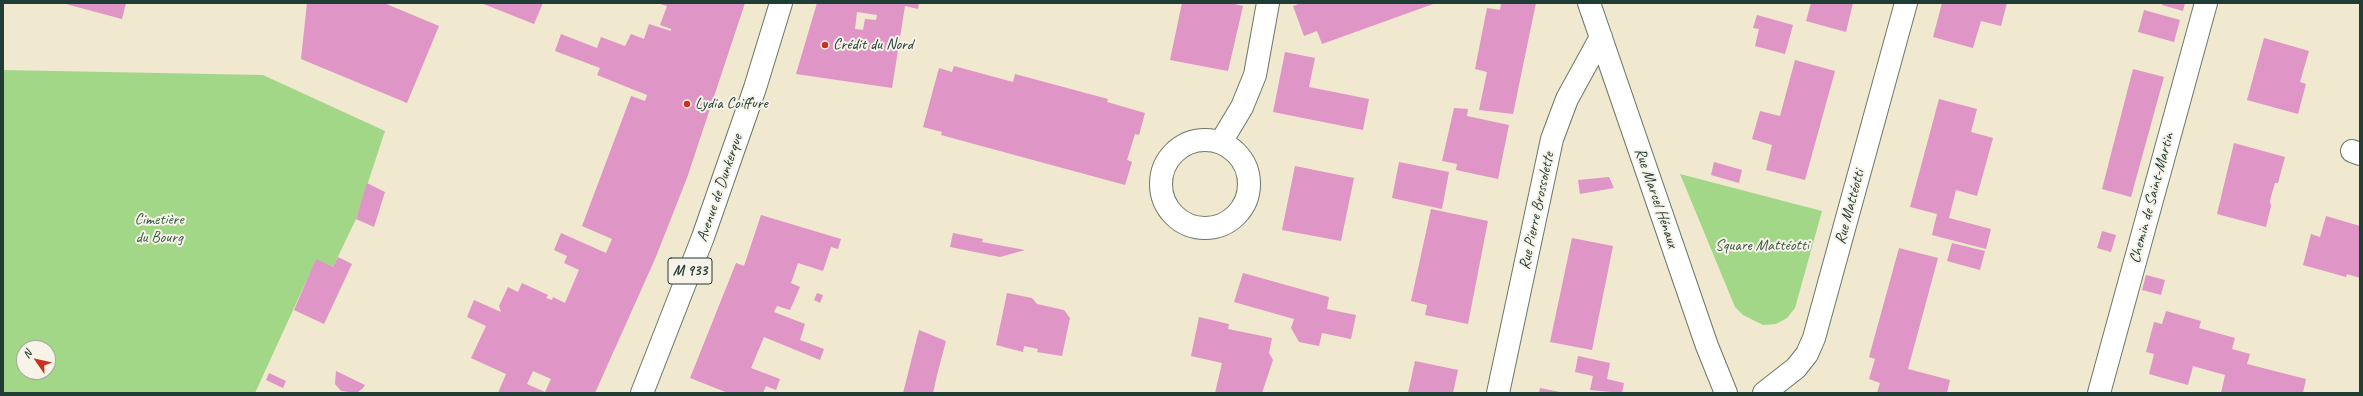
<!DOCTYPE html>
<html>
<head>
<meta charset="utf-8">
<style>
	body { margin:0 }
	#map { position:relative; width:2363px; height:396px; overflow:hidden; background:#f0e8cf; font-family:Caveat,sans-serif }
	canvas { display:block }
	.frame { position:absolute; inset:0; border:4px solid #1f3d34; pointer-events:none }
	.north { position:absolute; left:16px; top:340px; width:40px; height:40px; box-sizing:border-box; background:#f7f3e8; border:1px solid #a1aaa0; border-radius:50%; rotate:304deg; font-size:11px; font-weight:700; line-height:16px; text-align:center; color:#1f3d34 }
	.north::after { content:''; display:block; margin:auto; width:14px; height:18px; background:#c8321e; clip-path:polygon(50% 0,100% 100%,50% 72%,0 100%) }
</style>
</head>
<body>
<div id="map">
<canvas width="2363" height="396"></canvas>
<div class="frame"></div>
<div class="north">N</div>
</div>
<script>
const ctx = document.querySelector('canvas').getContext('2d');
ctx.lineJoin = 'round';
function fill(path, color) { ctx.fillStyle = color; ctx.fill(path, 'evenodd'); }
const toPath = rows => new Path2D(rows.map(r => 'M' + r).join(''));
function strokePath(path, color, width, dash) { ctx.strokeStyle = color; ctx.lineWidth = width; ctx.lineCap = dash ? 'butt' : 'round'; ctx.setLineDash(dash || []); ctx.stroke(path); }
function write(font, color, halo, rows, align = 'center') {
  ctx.font = font + ' Caveat,sans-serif'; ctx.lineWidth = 4; ctx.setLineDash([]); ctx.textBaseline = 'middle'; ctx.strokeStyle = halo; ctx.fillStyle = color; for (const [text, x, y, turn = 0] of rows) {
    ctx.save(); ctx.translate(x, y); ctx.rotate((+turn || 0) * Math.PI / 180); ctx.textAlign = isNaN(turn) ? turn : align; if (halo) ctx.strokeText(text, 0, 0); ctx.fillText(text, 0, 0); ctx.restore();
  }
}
fill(toPath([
	[3,70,263,75,385,131,356,219,333,267,316,260,255,393,3,393],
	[24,348,48,348,48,372,24,372],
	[1680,174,1822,211,1795,308,1787,318,1776,324,1763,325,1743,315,1735,307]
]), '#a2d788');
fill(toPath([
	[62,3,126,3,122,19],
	[307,3,384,3,439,26,407,103,301,59],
	[481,3,543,3,534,24],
	[657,3,745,3,687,178,655,259,595,393,498,393,506,374,471,358,486,326,467,317,474,300,501,312,499,306,508,287,518,292,522,283,548,295,546,298,552,300,553,297,565,303,579,270,564,263,567,256,554,250,561,233,606,253,612,239,582,226,631,96,645,101,647,95,597,75,600,68,555,51,561,34,597,48,601,37,625,46,631,34,644,39,649,24,671,31,671,29,660,25,667,6],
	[533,371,551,379,545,392,527,384],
	[817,3,919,3,918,9,905,6,892,88,796,74],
	[857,12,877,15,876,20,865,19,863,30,855,29],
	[1182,3,1230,3,1243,6,1228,71,1170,60],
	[1301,3,1436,3,1322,44,1317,31,1304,36,1293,6],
	[1501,3,1536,3,1513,114,1479,110,1487,72,1475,69,1487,8,1500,10],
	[1811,3,1853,3,1846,32,1806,21],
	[1942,3,2007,3,2001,26,1981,21,1973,48,1933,37],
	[2163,3,2185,3,2183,11,2162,5],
	[2144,10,2180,20,2174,42,2138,32],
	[1757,15,1793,25,1785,54,1755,46,1759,29,1753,28],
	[2264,38,2309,51,2300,82,2306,84,2298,114,2247,100],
	[1285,52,1315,58,1309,87,1369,99,1363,130,1273,112],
	[1795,60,1835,71,1805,180,1766,170,1772,145,1752,139,1760,111,1780,116],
	[954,66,1013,82,1015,74,1108,99,1107,102,1145,113,1139,135,1135,134,1127,160,1132,162,1125,185,941,135,942,132,923,127,939,68,952,72],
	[2133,69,2164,77,2131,197,2102,189],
	[1939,99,1977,109,1971,132,1993,138,1977,196,1956,190,1949,218,1991,229,1986,249,1932,235,1937,214,1910,207],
	[1454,108,1468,109,1467,116,1509,125,1498,179,1456,170,1457,164,1442,161],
	[2234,143,2285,157,2278,183,2275,183,2272,193,2270,201,2271,206,2266,227,2217,214],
	[1399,162,1449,172,1442,209,1392,198],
	[1714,162,1742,170,1739,183,1711,175],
	[1295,166,1354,178,1341,241,1282,230],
	[1609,177,1614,188,1580,194,1578,180],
	[367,183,385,192,374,227,356,219],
	[1431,209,1488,221,1468,324,1425,315,1427,305,1411,301],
	[761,215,841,239,838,249,831,247,823,271,798,263,791,283,800,287,790,310,777,306,774,312,805,324,800,340,824,349,820,360,764,337,751,368,780,379,776,390,766,386,763,393,728,393,690,378,736,263,744,266],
	[2326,216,2360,226,2360,278,2347,274,2346,277,2303,265,2311,234,2320,237],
	[2102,231,2116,235,2111,252,2097,248],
	[953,233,983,239,982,242,1025,250,1000,257,950,247],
	[1572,238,1613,246,1592,350,1550,342],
	[1952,243,1985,251,1980,270,1947,261],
	[1899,248,1938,258,1908,369,1950,380,1947,393,1877,393,1880,383,1869,379,1875,359,1869,357],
	[338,257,352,264,324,324,294,310,316,259,333,267],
	[1243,273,1329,297,1327,309,1356,315,1351,339,1322,333,1319,346,1299,342,1291,328,1294,319,1234,302],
	[2146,275,2165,280,2161,295,2142,290],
	[817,293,823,295,820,303,814,300],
	[1007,293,1032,298,1037,304,1064,310,1070,318,1062,356,1037,352,1038,349,1024,346,1023,352,996,345],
	[2166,311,2201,321,2199,328,2235,338,2232,349,2250,354,2247,364,2306,379,2303,393,2221,393,2225,375,2193,366,2188,385,2149,374,2154,354,2146,352,2154,322,2162,324],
	[1199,317,1229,324,1228,329,1272,338,1269,353,1273,360,1262,393,1215,393,1222,363,1191,356],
	[919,330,946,341,937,375,933,393,903,393],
	[1578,356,1610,363,1607,379,1624,383,1622,393,1590,390,1593,376,1575,372],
	[1415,361,1458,370,1453,393,1408,393],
	[336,371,365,385,363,388,357,393,341,391,335,384],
	[269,373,286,381,283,388,266,380],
	[1540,388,1560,392,1560,393,1539,393]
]), '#df95c6');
const minor = toPath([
	[1589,3,1707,346,1726,393],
	'1161 184a44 44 0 1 1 88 0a44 44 0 1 1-88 0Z',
	[1221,142,1242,107,1255,75,1268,3],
	[2352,151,2360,154],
	[1498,393,1552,139,1567,99,1601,37],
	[1764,393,1796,368,1807,354,1814,338,1906,3],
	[2099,393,2206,3]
]);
const primary = toPath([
	[642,393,703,237,755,88,781,3]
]);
strokePath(minor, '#68796a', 24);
strokePath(primary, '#68796a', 24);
strokePath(minor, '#fff', 22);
strokePath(primary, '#fff', 22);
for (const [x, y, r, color] of [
	[825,45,4,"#c8321e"],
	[687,104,4,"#c8321e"]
]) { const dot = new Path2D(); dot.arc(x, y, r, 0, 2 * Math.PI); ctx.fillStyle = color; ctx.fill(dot); strokePath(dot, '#f7f3e8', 1.5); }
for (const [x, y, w] of [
	[690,271,44]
]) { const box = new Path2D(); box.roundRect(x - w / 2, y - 13, w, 26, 3); ctx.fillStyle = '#f7f3e8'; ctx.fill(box); strokePath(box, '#1f3d34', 1); }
write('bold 15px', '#1f3d34', null, [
	["M 933",690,271]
]);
write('16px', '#1f3d34', '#f7f3e8', [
	["Crédit du Nord",833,45],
	["Lydia Coiffure",695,104]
], 'left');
write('16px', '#1f3d34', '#f7f3e8', [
	["Avenue de Dunkerque",720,188,-71],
	["Rue Marcel Hénaux",1656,198,71],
	["Chemin de Saint-Martin",2152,198,-75],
	["Rue Mattéotti",1850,207,-75],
	["Rue Pierre Brossolette",1537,211,-78]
]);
write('16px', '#395c45', '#f7f3e8', [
	["Cimetière",159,220],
	["du Bourg",159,238],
	["Square Mattéotti",1762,246]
]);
</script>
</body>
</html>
